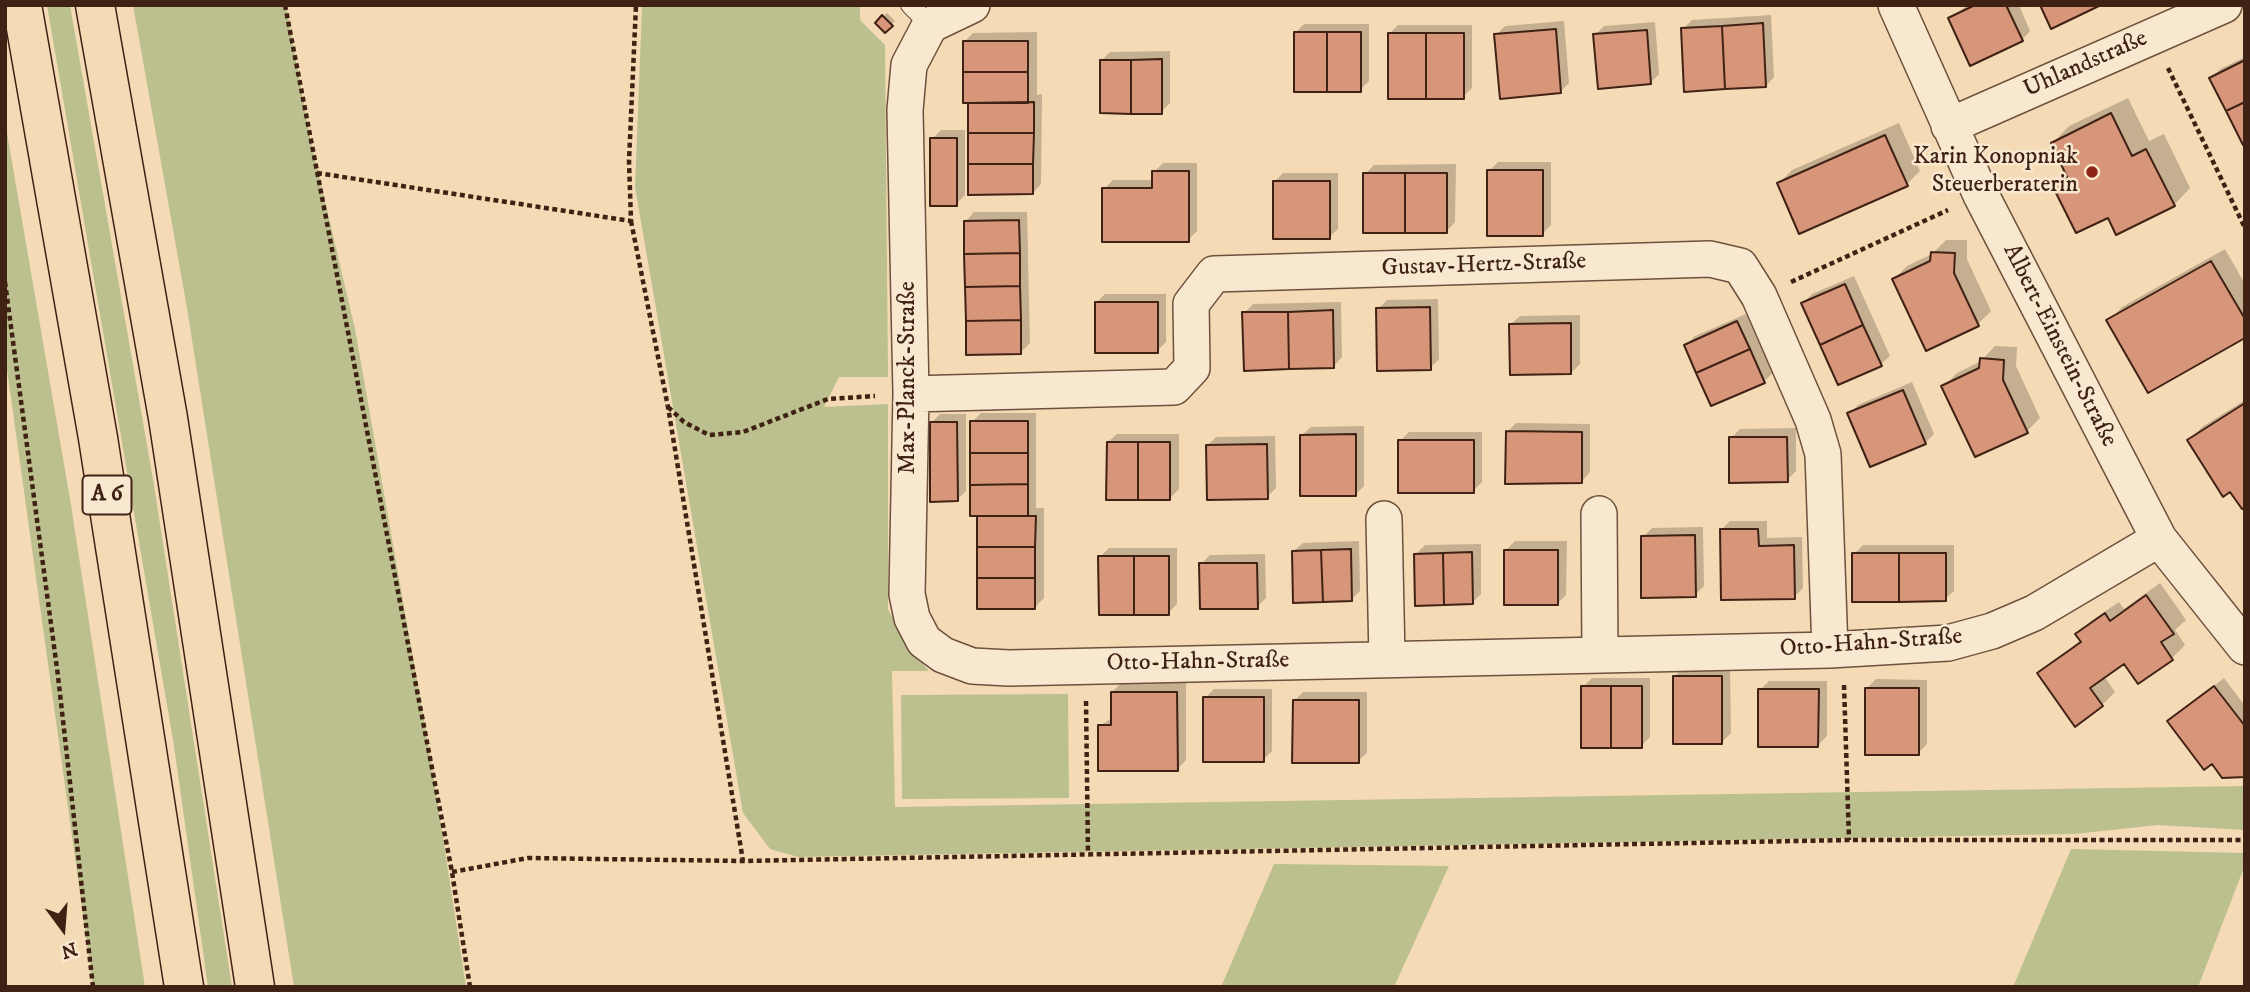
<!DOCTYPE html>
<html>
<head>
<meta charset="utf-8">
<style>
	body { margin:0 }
	#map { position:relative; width:2250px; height:992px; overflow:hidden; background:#f5dbb5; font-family:"IM FELL DW Pica",serif }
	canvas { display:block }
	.frame { position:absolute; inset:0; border:7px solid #402215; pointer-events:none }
	.north { position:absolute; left:28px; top:894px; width:70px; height:70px; -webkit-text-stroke:5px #f8e8cf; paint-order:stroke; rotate:164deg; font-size:19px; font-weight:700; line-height:28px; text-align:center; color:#402215 }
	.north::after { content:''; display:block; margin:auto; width:24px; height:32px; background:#402215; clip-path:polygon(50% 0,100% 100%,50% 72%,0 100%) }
</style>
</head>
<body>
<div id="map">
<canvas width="2250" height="992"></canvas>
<div class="frame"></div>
<div class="north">N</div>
</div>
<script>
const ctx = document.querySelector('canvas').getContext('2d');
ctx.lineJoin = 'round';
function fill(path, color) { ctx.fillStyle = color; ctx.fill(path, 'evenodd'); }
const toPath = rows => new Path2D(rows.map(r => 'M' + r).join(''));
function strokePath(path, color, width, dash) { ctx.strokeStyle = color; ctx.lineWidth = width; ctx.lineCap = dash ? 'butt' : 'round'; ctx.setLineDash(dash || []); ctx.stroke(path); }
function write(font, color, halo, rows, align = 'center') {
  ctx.font = font + ' "IM FELL DW Pica",serif'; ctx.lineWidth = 5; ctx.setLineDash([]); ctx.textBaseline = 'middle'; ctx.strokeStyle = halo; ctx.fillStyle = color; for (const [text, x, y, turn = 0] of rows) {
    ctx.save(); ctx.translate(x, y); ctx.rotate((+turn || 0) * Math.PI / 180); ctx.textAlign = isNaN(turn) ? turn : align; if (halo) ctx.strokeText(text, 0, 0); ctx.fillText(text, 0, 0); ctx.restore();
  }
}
fill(toPath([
	[47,5,70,5,153,479,232,987,208,987,174,746],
	[133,5,286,5,310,137,355,329,431,760,466,987,294,987,187,308],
	[681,5,860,5,860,20,885,45,888,377,839,377,824,407,888,404,888,609,903,639,929,671,892,671,895,807,2245,786,2245,830,2158,825,2074,834,798,857,770,849,743,813,635,187,642,7],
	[5,121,71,505,145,987,93,987,5,355],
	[1068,694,1069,798,902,799,901,695],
	[2071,849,2245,853,2245,865,2198,987,2013,987],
	[1274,864,1449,866,1394,987,1221,987]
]), '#bbc08e');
fill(toPath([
	[1968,5,2019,5,2030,31,2022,40,1950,18],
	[887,13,895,21,885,31,877,23],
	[1771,15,1774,77,1766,86,1683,29,1692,20],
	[1564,21,1569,83,1560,92,1496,35,1505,26],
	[1655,22,1659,74,1650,83,1595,35,1604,26],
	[1304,24,1369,24,1369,81,1360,90,1295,33],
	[1398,25,1472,25,1472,88,1463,97,1389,34],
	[1037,32,1037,95,1042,94,1041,184,1033,193,970,101,964,42,973,33],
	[1170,51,1170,103,1161,112,1101,61,1110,52],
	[2245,57,2245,142,2212,78,2220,69],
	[2128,98,2149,141,2164,134,2190,188,2174,205,2054,185,2067,173,2053,143,2069,126],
	[1899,123,1920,171,1907,184,1779,183,1792,170],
	[941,130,965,130,965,195,956,204,932,139],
	[1498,162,1551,162,1551,225,1542,234,1489,171],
	[1163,163,1197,163,1197,231,1188,240,1104,189,1113,180,1154,180,1154,172],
	[1456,164,1455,222,1447,231,1365,174,1374,165],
	[1283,173,1338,173,1338,229,1329,237,1274,182],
	[974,212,1027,212,1030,343,1021,352,966,221],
	[1946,240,1967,240,1967,259,1991,311,1978,324,1894,279,1907,266,1932,254],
	[2225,249,2245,284,2245,336,2109,321,2122,307],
	[1854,276,1890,356,1881,364,1839,383,1803,303,1812,294],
	[1105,294,1166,294,1166,342,1157,351,1096,303],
	[1438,299,1439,359,1430,368,1378,309,1387,300],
	[1341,302,1342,357,1334,366,1244,313,1253,304],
	[1746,314,1773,373,1764,381,1686,345,1695,336],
	[1580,315,1580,364,1571,373,1511,324,1520,316],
	[1995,346,2017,347,2016,366,2040,418,2027,431,1944,386,1957,373,1981,361],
	[1912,382,1934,434,1925,443,1849,414,1858,405],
	[2245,400,2245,505,2189,440,2202,427],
	[981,413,1036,413,1036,508,1044,508,1044,598,1035,607,979,514,972,422],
	[940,414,966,414,966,491,957,500,931,423],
	[1516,423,1590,424,1590,472,1582,481,1507,432],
	[1364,426,1364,486,1355,495,1302,435,1311,427],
	[1796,428,1796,471,1787,480,1731,438,1740,429],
	[1409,432,1482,432,1482,482,1473,491,1400,441],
	[1117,434,1179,434,1179,489,1170,498,1108,442],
	[1275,436,1276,488,1267,497,1207,446,1216,437],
	[1730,521,1767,521,1767,538,1802,537,1803,588,1794,597,1721,530],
	[1703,527,1704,586,1695,595,1643,537,1652,528],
	[1359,541,1360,591,1351,600,1294,551,1303,543],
	[1515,541,1567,541,1566,595,1557,604,1506,550],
	[1481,544,1481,594,1472,603,1416,554,1425,545],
	[1863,545,1954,545,1954,591,1945,599,1854,554],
	[1109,548,1177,548,1177,604,1168,613,1100,557],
	[1265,554,1266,598,1257,607,1201,564,1210,555],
	[2160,583,2186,620,2175,630,2185,645,2172,658,2139,681,2125,661,2104,676,2115,692,2102,705,2039,673,2081,640,2077,634,2091,621,2119,602,2124,609],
	[1684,667,1730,668,1731,733,1722,742,1675,676],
	[1592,678,1650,678,1650,737,1641,746,1583,687],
	[2224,678,2245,706,2245,775,2212,762,2179,713],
	[1876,679,1927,680,1927,744,1918,753,1867,688],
	[1769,681,1827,681,1827,736,1818,745,1760,690],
	[1121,683,1186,683,1186,760,1177,769,1100,726,1113,717,1112,692],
	[1214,689,1272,689,1272,751,1263,760,1205,698],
	[1303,692,1367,692,1367,753,1358,761,1294,701]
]), '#0003');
const building = toPath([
	[1975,5,2006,5,2023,41,1970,66,1948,18,1975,5],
	[2040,5,2101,5,2051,29,2040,5],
	[882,15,893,26,885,33,875,23,882,15],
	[1763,23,1766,87,1725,89,1722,26,1763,23],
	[1722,26,1725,89,1684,92,1681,28,1722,26],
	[1556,29,1561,93,1500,99,1494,34,1556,29],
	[1647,30,1651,84,1598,89,1593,34,1647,30],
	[1294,32,1327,32,1327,92,1294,92,1294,32],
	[1327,32,1361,32,1361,92,1327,92,1327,32],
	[1388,33,1426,33,1426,99,1388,99,1388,33],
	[1426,33,1464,33,1464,99,1426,99,1426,33],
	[963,41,1028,41,1028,72,963,72,963,41],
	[1162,59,1162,114,1131,114,1131,60,1162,59],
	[1100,60,1131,60,1131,114,1100,113,1100,60],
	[2245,60,2245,102,2226,111,2209,78,2245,60],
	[963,72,1028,72,1028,103,963,103,963,72],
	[1034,102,1034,133,968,133,968,103,1034,102],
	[2245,102,2245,144,2243,145,2226,111,2245,102],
	[2111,113,2132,156,2146,149,2175,206,2116,235,2108,218,2076,233,2052,185,2067,177,2051,143,2111,113],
	[968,133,1034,133,1033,164,968,164,968,133],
	[1885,135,1908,186,1799,234,1777,183,1885,135],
	[930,138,957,138,957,206,930,206,930,138],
	[968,164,1033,164,1033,194,968,195,968,164],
	[1487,170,1543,170,1543,236,1487,236,1487,170],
	[1152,171,1189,171,1189,242,1102,242,1102,188,1152,188,1152,171],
	[1363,173,1405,173,1405,233,1363,233,1363,173],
	[1405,173,1447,173,1447,233,1405,233,1405,173],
	[1273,181,1330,181,1330,239,1273,239,1273,181],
	[1019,220,1020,253,964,254,964,221,1019,220],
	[1931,252,1955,253,1954,273,1979,326,1926,351,1892,279,1930,261,1931,252],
	[1020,253,1020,286,965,287,964,254,1020,253],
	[2211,261,2245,319,2245,338,2148,393,2106,320,2211,261],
	[1845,284,1863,325,1820,345,1801,303,1845,284],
	[1020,286,1021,320,966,321,965,287,1020,286],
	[1095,302,1158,302,1158,353,1095,353,1095,302],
	[1430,307,1431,370,1377,371,1376,308,1430,307],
	[1333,310,1334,368,1289,369,1288,312,1333,310],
	[1242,312,1288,312,1289,369,1244,371,1242,312],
	[1021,320,1021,354,966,355,966,321,1021,320],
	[1737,321,1750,349,1696,373,1684,345,1737,321],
	[1571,323,1571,374,1510,375,1509,324,1571,323],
	[1863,325,1882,366,1838,385,1820,345,1863,325],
	[1750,349,1765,383,1711,406,1696,373,1750,349],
	[1980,358,2004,360,2003,380,2028,433,1975,457,1941,386,1979,368,1980,358],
	[1903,390,1926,444,1870,467,1847,413,1903,390],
	[2245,403,2245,508,2242,509,2230,492,2223,497,2187,440,2245,403],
	[970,421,1028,421,1028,453,970,453,970,421],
	[930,422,957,422,958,501,930,502,930,422],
	[1506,431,1582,432,1582,483,1505,484,1506,431],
	[1356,434,1356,496,1300,496,1300,435,1356,434],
	[1729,437,1787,437,1788,482,1729,483,1729,437],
	[1398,440,1474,440,1474,493,1398,493,1398,440],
	[1107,442,1138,442,1138,500,1106,500,1107,442],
	[1138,442,1170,442,1170,500,1138,500,1138,442],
	[1267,444,1268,499,1207,500,1206,445,1267,444],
	[970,453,1028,453,1028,484,970,485,970,453],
	[1028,484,1028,516,970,516,970,485,1028,484],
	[977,516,1036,516,1035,547,977,547,977,516],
	[1720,529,1758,529,1759,546,1794,545,1795,599,1721,600,1720,529],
	[1695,535,1696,597,1641,598,1641,536,1695,535],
	[977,547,1035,547,1035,578,977,578,977,547],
	[1351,549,1352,601,1323,602,1321,550,1351,549],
	[1321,550,1323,602,1293,603,1292,551,1321,550],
	[1504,550,1558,550,1558,605,1504,605,1504,550],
	[1472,552,1473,604,1444,605,1443,553,1472,552],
	[1443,553,1444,605,1415,606,1414,554,1443,553],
	[1852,553,1899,553,1899,602,1852,602,1852,553],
	[1899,553,1946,553,1946,601,1899,602,1899,553],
	[1098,556,1134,556,1134,615,1099,615,1098,556],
	[1134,556,1169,556,1169,615,1134,615,1134,556],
	[1199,563,1257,563,1258,609,1200,609,1199,563],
	[977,578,1035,578,1035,609,977,609,977,578],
	[2146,595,2174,634,2161,642,2173,660,2138,684,2124,664,2090,688,2103,706,2075,727,2037,673,2081,642,2075,634,2105,613,2110,621,2146,595],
	[1673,676,1722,676,1722,744,1673,744,1673,676],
	[1581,686,1611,686,1611,748,1581,748,1581,686],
	[1611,686,1642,686,1642,748,1611,748,1611,686],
	[2214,686,2245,726,2245,777,2222,778,2212,764,2204,770,2167,721,2214,686],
	[1865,688,1919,688,1919,755,1865,755,1865,688],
	[1758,689,1819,689,1818,747,1758,747,1758,689],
	[1111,692,1177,692,1178,771,1098,771,1098,725,1111,725,1111,692],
	[1203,697,1264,697,1264,762,1203,762,1203,697],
	[1293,700,1359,700,1359,763,1292,763,1293,700]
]);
fill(building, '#d7957a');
strokePath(building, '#402215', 2);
const lane = toPath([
	[910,5,930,25]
]);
const street = toPath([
	[972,5,930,25,909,65,905,110,911,394,907,594,912,618,924,641,943,655,972,666,1009,668,1830,650,1948,643,1992,631,2034,613,2159,539],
	[1896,5,1981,195,2159,539,2245,647],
	[1949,126,2224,5],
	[911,394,1174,387,1192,368,1191,304,1214,274,1710,259,1740,266,1759,296,1813,420,1823,454,1830,650],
	[1599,514,1600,654],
	[1384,519,1387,659]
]);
const highway = toPath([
	[22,5,98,438,184,987],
	[95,5,168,418,255,987]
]);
strokePath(lane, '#6d503d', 20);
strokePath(street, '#6d503d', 38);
strokePath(highway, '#402215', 41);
strokePath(toPath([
	[285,5,452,872,470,987],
	[2168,68,2245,228],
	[317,173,631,221,629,161,636,5],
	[631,221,668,407,743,861],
	[5,282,58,676,93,987],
	[1791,282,1948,210],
	[668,407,684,422,709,435,743,432,828,399,875,396],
	[1844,685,1849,840],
	[1086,701,1088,854],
	[452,872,528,858,743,861,1849,840,2245,840]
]), '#402215', 4.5, [5, 3.5]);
strokePath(lane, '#f8e8cf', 18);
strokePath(street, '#f8e8cf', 35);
strokePath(highway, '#f5dbb5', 38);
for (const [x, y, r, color] of [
	[2092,172,7,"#8f2418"]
]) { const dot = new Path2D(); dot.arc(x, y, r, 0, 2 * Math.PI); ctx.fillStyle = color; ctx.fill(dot); strokePath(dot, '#f8e8cf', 2.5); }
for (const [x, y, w] of [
	[107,495,49]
]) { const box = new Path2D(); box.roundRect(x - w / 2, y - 19.5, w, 39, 5); ctx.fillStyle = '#f8e8cf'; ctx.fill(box); strokePath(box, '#402215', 2); }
write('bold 23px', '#402215', null, [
	["A 6",107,495]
]);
write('24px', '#402215', '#f8e8cf', [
	["Uhlandstraße",2086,65,-24],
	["Gustav-Hertz-Straße",1484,266,-2],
	["Albert-Einstein-Straße",2059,346,63],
	["Max-Planck-Straße",909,378,-90],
	["Otto-Hahn-Straße",1871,644,-4],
	["Otto-Hahn-Straße",1198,663,-1]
]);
write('24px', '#402215', '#f8e8cf', [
	["Karin Konopniak",2078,158],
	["Steuerberaterin",2078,186]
], 'right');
</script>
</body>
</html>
